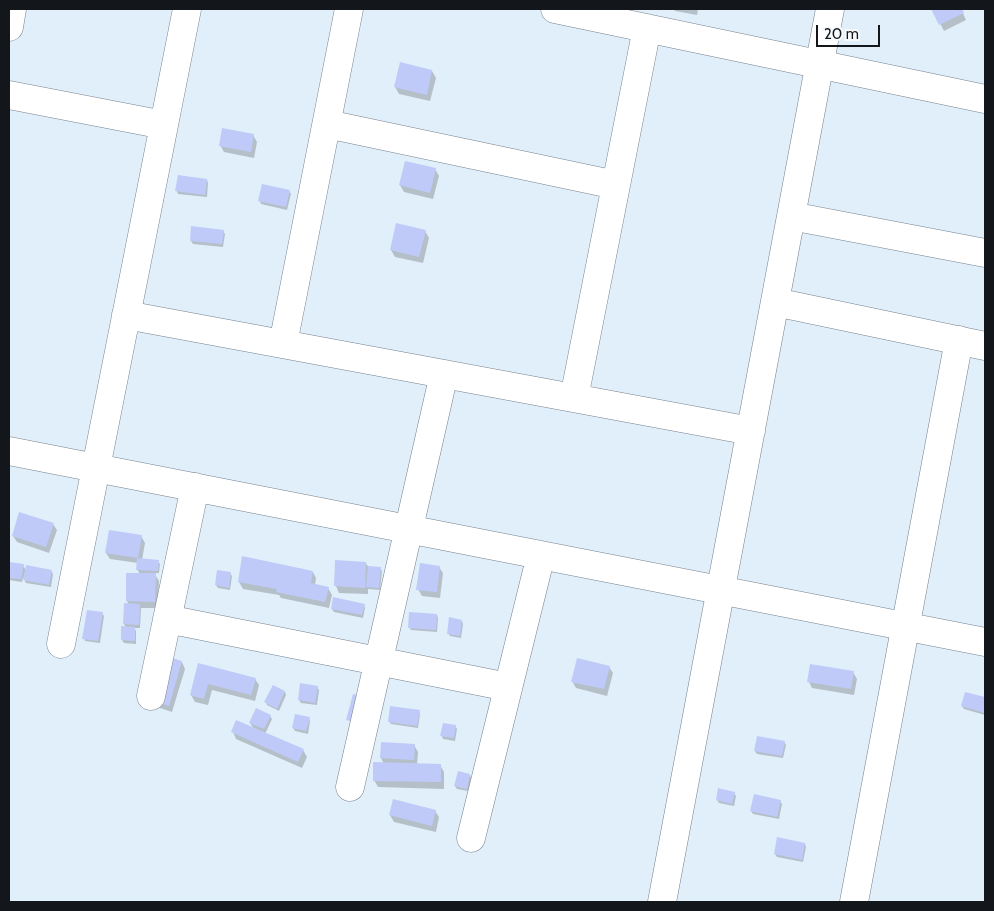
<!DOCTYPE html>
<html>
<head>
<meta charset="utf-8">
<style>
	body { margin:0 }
	#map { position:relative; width:994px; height:911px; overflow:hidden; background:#e1effb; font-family:Cabin,sans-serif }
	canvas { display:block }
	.frame { position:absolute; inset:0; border:10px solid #13171b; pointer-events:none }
	.scale { position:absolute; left:816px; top:25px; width:64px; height:22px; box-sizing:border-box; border:2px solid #13171b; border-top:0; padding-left:6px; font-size:15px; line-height:18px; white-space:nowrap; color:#13171b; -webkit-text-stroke:4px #f8fbfd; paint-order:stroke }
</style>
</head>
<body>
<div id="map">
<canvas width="994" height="911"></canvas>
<div class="frame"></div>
<div class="scale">20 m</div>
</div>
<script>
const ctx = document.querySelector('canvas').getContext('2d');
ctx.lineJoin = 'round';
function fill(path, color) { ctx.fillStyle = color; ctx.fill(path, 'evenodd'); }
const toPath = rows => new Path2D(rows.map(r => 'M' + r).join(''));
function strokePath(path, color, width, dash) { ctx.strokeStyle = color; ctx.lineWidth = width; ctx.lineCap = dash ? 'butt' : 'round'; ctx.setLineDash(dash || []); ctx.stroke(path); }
fill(toPath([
	[674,9,698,9,697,15,675,11],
	[933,9,961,9,966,20,944,31],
	[432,71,436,78,430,101,399,94,395,87],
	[253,135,257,142,254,158,224,152,220,145],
	[435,169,439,176,433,199,404,192,400,185],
	[207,180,208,183,207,197,178,194,177,191],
	[289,191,291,194,287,210,261,204,260,201],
	[223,231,225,234,223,247,193,244,191,241],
	[425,231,429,238,423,263,395,257,391,250],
	[53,524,57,530,49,553,17,542,13,536],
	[141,536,145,543,142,560,158,561,160,564,159,573,154,573,159,581,158,608,141,608,140,628,134,628,136,631,136,644,124,643,122,640,123,628,126,628,124,624,125,605,129,605,127,601,128,574,140,574,137,569,138,563,110,559,106,553],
	[9,563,23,565,26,571,51,571,53,574,51,587,26,583,23,577,22,582,9,580],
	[366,563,368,567,380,568,382,571,380,590,368,589,368,594,339,593,336,586],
	[439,567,443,573,440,598,422,596,418,589],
	[313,572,316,578,315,585,328,588,332,595,329,608,281,598,279,595,243,589,239,582],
	[230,573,232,576,230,590,218,588,216,585],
	[364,605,365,608,363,618,334,612,332,609],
	[102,613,104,616,100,643,85,641,84,638],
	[437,615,438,618,437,632,411,630,409,627],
	[462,621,463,624,461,638,450,636,448,633],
	[182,662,185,669,172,712,160,708,156,702],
	[199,664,255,679,259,685,255,701,212,690,208,705,195,702,191,695],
	[609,667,613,673,607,696,576,688,572,681],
	[853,672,857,679,854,695,812,688,809,682],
	[273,686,285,692,286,695,279,711,267,705,266,702],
	[317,687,319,690,317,705,301,703,299,700],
	[966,693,985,698,985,715,964,709,962,706],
	[419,711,420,714,418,728,391,724,389,721],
	[270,716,272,719,265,734,303,750,307,757,302,768,236,739,233,732,254,729,250,723],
	[309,718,310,721,308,734,295,731,293,728],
	[455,726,457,729,455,741,443,739,442,736],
	[784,742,786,745,783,758,757,754,755,751],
	[414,745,418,752,417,765,440,765,444,772,444,789,378,787,374,780,384,764,381,758],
	[470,775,471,778,468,791,457,789,455,786],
	[734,793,736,796,734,806,719,803,717,800],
	[780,801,782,804,779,819,753,814,751,811],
	[435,811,439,817,436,832,394,822,390,815],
	[805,844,806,847,803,862,777,857,775,854]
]), '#0003');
fill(toPath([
	[931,9,962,9,964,13,939,25],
	[400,62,432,70,427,95,394,87],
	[222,128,254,134,251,152,219,146],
	[405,161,436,168,430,193,399,185],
	[178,175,207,179,205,195,175,191],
	[262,184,290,190,286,207,258,201],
	[396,223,426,230,419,257,390,250],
	[191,226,224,230,222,244,190,241],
	[19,512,54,523,46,547,12,536],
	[109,530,142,535,138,558,105,553],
	[242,556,313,571,311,583,329,587,325,602,276,592,277,589,238,582],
	[137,558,159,560,158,571,136,570],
	[335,560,366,562,365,588,334,586],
	[9,562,24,564,21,579,9,578],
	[420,563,440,566,437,592,416,590],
	[26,565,52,570,49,585,23,580],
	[368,566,381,567,379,588,366,587],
	[217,570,231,572,229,588,215,585],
	[126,573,156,573,155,602,126,601],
	[333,597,365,604,362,615,331,609],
	[124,603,140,604,139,625,123,624],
	[87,610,103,612,98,641,82,639],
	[409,612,437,614,436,630,408,628],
	[449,617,462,620,460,636,447,634],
	[121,626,135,627,135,641,121,640],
	[169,657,182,661,169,706,155,702],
	[577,658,610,666,604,689,571,682],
	[198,663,256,678,251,695,208,684,204,699,190,695],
	[810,664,854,671,851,689,807,682],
	[300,683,318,686,315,703,298,700],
	[273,685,285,691,277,709,264,702],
	[965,692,985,697,985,713,961,706],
	[353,694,367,697,361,724,346,720],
	[390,706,420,710,417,726,388,722],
	[256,708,271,715,264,729,249,723],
	[295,714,310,717,306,731,292,728],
	[236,720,304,749,298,762,231,732],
	[443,723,456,725,454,738,440,736],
	[757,736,785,741,782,756,754,751],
	[381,742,415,744,414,760,380,758],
	[373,762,441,764,441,782,373,781],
	[458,771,470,774,467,789,454,786],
	[718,788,735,792,732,804,716,800],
	[754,794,781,800,777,817,750,811],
	[393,799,436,810,432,826,389,815],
	[777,837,805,843,802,860,774,854]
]), '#bfcaf9');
const minor = toPath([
	[555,9,985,99],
	[9,27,12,9],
	[9,95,164,125],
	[327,124,616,185],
	[791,216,985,253],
	[775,302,985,346],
	[126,315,751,431],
	[283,344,349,9],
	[574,398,647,28],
	[9,451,985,642],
	[167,619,508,687],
	[61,644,187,9],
	[151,696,195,487],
	[350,787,444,374],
	[471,838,541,555],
	[662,902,830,9],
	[854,902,959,340]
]);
strokePath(minor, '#76828d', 29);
strokePath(minor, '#fff', 28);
</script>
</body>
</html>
